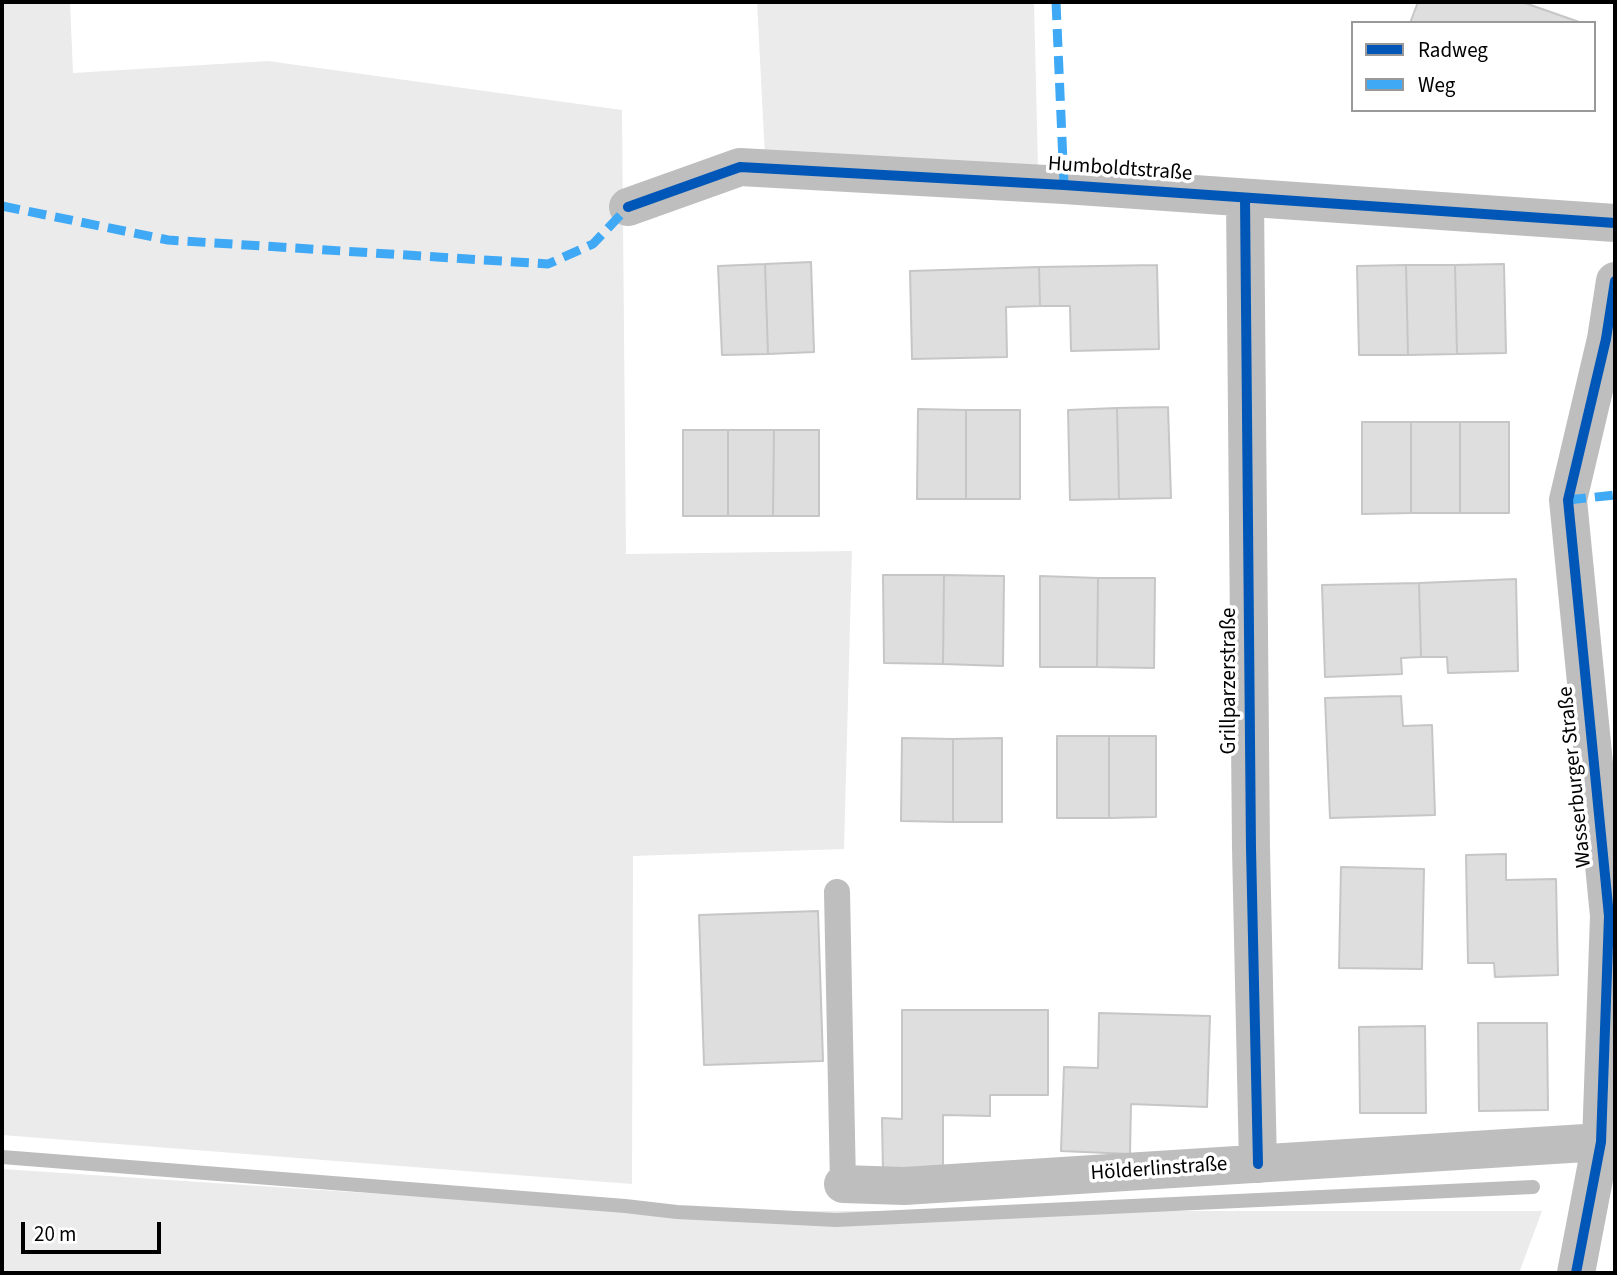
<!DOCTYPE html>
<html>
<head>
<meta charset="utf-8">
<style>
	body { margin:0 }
	#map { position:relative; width:1617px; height:1275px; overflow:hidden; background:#fff; font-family:"Source Sans 3",sans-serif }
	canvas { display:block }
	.frame { position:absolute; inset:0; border:4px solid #000; pointer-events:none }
	.legend { position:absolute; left:1351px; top:21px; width:245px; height:91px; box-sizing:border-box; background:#fff; border:2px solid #999; margin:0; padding:9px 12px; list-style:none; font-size:21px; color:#000 }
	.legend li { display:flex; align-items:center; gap:14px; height:35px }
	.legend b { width:35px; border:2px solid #999 }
	.scale { position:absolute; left:21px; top:1222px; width:140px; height:32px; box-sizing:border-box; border:4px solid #000; border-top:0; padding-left:9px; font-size:21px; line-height:24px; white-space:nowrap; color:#000; -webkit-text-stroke:5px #fff; paint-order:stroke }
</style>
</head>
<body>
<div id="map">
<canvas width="1617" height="1275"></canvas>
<div class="frame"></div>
<ul class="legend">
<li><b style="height:9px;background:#0057b8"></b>Radweg</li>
<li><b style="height:9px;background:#3fa9f5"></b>Weg</li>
</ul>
<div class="scale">20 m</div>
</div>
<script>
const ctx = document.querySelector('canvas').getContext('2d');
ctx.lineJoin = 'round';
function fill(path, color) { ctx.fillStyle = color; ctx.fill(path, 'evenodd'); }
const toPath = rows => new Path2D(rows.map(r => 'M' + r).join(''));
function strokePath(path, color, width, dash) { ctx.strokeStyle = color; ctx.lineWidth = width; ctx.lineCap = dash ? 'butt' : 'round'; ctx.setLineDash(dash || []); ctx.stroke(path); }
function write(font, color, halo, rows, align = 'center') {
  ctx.font = font + ' "Source Sans 3",sans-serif'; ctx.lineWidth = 7; ctx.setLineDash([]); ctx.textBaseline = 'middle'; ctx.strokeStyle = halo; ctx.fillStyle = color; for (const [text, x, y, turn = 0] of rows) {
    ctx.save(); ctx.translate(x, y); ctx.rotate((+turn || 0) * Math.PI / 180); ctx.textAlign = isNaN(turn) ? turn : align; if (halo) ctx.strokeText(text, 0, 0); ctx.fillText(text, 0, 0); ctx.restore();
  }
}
fill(toPath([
	[2,2,70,2,73,73,268,61,622,110,626,554,852,551,844,849,633,856,632,1184,2,1135],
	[757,2,1034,2,1038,169,765,156],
	[2,1169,639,1211,1542,1211,1519,1273,2,1273]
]), '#ebebeb');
strokePath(toPath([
	[2,1157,625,1206,677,1212,836,1220,1533,1187]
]), '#bdbdbd', 14);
const building = toPath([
	[1418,2,1522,2,1582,23,1410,23,1418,2],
	[811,262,814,352,768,354,765,264,811,262],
	[765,264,768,354,722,355,718,266,765,264],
	[1504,264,1506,353,1457,354,1455,265,1504,264],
	[1157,265,1159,349,1071,351,1070,306,1040,306,1039,267,1157,265],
	[1406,265,1408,355,1359,355,1357,266,1406,265],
	[1406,265,1455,265,1457,354,1408,355,1406,265],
	[1039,267,1040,306,1006,307,1007,357,912,359,910,271,1039,267],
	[1168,407,1171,498,1119,499,1117,408,1168,407],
	[1117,408,1119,499,1070,500,1068,410,1117,408],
	[918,409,966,410,966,499,917,499,918,409],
	[966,410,1020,410,1020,499,966,499,966,410],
	[1362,422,1411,422,1411,513,1362,514,1362,422],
	[1411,422,1460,422,1460,513,1411,513,1411,422],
	[1460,422,1509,422,1509,513,1460,513,1460,422],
	[683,430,728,430,728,516,683,516,683,430],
	[728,430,774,430,773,516,728,516,728,430],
	[774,430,819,430,819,516,773,516,774,430],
	[883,575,944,575,943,664,884,663,883,575],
	[944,575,1004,576,1003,666,943,664,944,575],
	[1040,576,1098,578,1097,667,1040,667,1040,576],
	[1098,578,1155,578,1154,668,1097,667,1098,578],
	[1516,579,1518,671,1448,673,1447,657,1421,657,1419,583,1516,579],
	[1419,583,1421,657,1401,658,1402,674,1325,677,1322,585,1419,583],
	[1401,696,1403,726,1432,725,1435,815,1330,818,1325,698,1401,696],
	[1057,736,1109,736,1109,818,1057,818,1057,736],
	[1109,736,1156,736,1156,817,1109,818,1109,736],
	[902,738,953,739,953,822,901,821,902,738],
	[1002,738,1002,822,953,822,953,739,1002,738],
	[1506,854,1506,880,1556,879,1558,975,1495,977,1494,963,1468,963,1466,855,1506,854],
	[1341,867,1424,869,1422,969,1339,968,1341,867],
	[818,911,823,1061,704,1065,699,915,818,911],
	[902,1010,1048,1010,1048,1095,990,1095,990,1116,943,1115,943,1173,883,1172,882,1118,902,1119,902,1010],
	[1099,1013,1210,1016,1207,1107,1131,1104,1130,1154,1061,1151,1064,1067,1098,1068,1099,1013],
	[1478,1023,1547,1023,1548,1110,1479,1111,1478,1023],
	[1425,1026,1426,1113,1360,1113,1359,1027,1425,1026]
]);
fill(building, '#dedede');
strokePath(building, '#c6c6c6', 2);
strokePath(toPath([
	[837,892,843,1184]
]), '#bebebe', 26);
strokePath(toPath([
	[1245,198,1251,848,1258,1164],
	[628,207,740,167,1064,185,1615,223],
	[843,1184,904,1186,1601,1142],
	[1576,1273,1601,1142,1609,916,1568,500,1606,339,1615,281]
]), '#bebebe', 38);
strokePath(toPath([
	[1056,2,1064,185],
	[2,206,168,240,548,264,593,244,628,207],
	[1568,500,1615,495]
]), '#3fa9f5', 9, [18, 9]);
strokePath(toPath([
	[1245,198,1251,848,1258,1164],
	[628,207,740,167,1064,185,1615,223],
	[1576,1273,1601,1142,1609,916,1568,500,1606,339,1615,281]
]), '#0057b8', 10);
write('21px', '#000', '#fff', [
	["Humboldtstraße",1120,170,4],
	["Grillparzerstraße",1230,681,-90],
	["Wasserburger Straße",1576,777,-96],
	["Hölderlinstraße",1159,1170,-4]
]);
</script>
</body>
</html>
